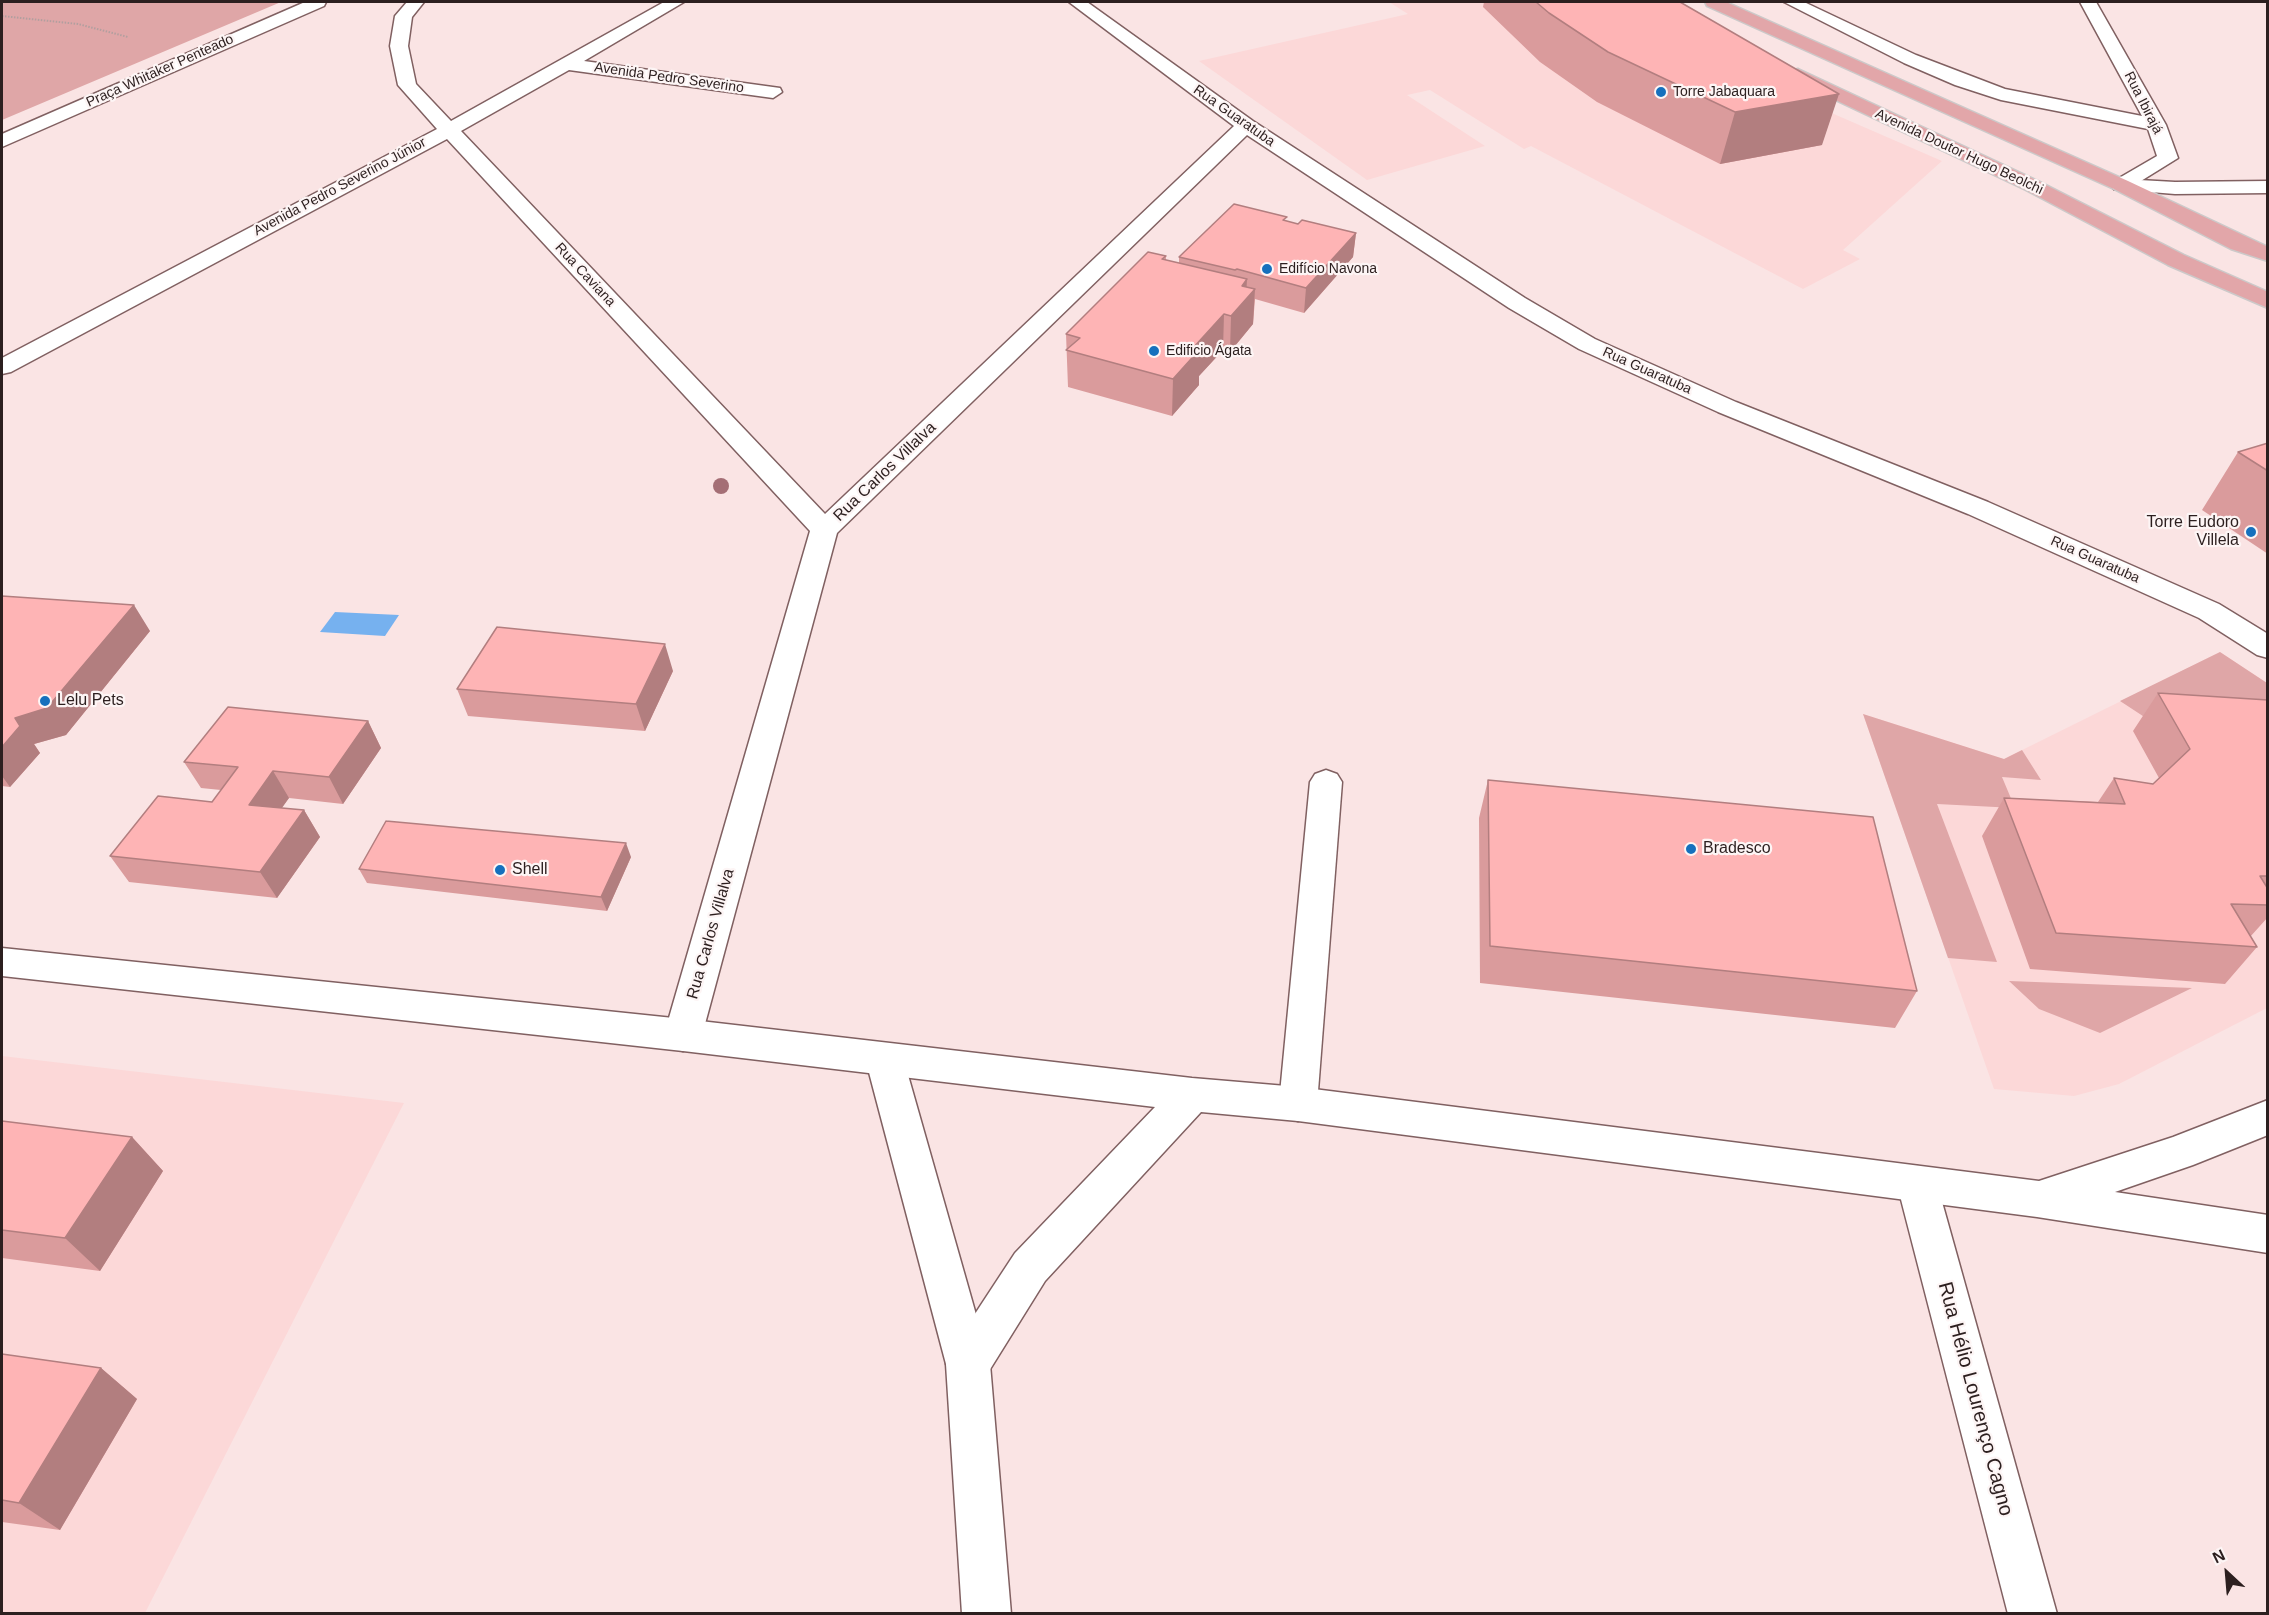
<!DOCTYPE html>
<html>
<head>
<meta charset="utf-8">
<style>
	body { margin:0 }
	#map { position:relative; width:2269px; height:1615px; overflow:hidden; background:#fae4e4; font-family:Arial,sans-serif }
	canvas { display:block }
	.frame { position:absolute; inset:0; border:3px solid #2c1f1f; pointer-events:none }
	.north { position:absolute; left:2197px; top:1543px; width:60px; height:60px; -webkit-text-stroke:4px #fdf5f5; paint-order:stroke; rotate:334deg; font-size:16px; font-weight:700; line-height:24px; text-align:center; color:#2c1f1f }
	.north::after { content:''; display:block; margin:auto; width:21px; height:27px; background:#2c1f1f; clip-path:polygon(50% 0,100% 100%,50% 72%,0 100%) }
</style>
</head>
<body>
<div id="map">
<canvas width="2269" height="1615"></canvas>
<div class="frame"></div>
<div class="north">N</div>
</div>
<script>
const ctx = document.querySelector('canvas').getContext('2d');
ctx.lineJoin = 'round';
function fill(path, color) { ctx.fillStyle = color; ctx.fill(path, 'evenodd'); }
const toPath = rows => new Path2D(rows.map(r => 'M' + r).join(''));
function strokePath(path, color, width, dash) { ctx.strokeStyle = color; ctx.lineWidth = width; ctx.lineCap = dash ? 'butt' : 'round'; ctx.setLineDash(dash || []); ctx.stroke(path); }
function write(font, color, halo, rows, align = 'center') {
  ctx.font = font + ' Arial,sans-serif'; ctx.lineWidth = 4.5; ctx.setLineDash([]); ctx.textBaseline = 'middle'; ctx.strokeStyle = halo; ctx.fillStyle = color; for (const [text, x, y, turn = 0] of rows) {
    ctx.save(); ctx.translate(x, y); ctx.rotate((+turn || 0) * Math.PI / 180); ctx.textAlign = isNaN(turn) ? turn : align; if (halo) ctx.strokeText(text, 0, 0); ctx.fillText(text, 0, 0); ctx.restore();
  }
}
fill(toPath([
	[1389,2,1622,2,1758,81,1942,161,1843,250,1860,259,1803,289,1531,146,1524,149,1430,90,1407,95,1485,146,1367,180,1199,61,1408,14],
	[2220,652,2267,683,2267,1008,2119,1084,2074,1096,1994,1089,1863,714,2004,759],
	[2,1056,404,1103,145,1613,2,1614]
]), '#fcd8d8');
fill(toPath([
	[2,2,281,2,2,120],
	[2220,652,2267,683,2267,711,2149,720,2120,701],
	[1863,714,2004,759,2022,750,2041,780,2002,777,2015,808,1937,804,1997,962,1948,958],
	[2009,981,2192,988,2100,1033,2039,1009]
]), '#dfa6a7');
fill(toPath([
	[335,612,399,615,385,636,320,632]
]), '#76b1ef');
const service = toPath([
	[1326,770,1337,774,1342,782,1317,1104,1312,1116,1298,1121,1284,1116,1279,1104,1310,782,1315,774,1326,770]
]);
const minor = toPath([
	[305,2,326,2,324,6,2,147,2,134,305,2],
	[407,2,424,2,412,17,408,46,416,84,451,121,664,2,684,2,584,61,780,88,782,92,773,98,569,70,461,131,825,514,1234,126,1069,2,1087,2,1253,121,1525,298,1595,339,1736,402,1988,502,2219,604,2268,634,2268,658,2257,655,2199,618,1968,514,1718,412,1579,349,1509,308,1247,135,837,533,702,1035,696,1046,683,1051,670,1046,664,1035,810,531,447,139,11,372,2,374,2,358,437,129,398,85,390,46,395,16,407,2],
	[1784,2,1804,2,1916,55,2005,89,2142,116,2080,2,2096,2,2166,125,2178,158,2128,189,2114,189,2111,185,2114,181,2157,156,2148,129,2001,100,1955,85,1904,63,1784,2],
	[1917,1166,1931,1171,1937,1184,2057,1614,2008,1614,1897,1184,1903,1171,1917,1166]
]);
const tertiary = toPath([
	[2121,179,2175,182,2268,181,2268,193,2175,194,2114,189,2111,185,2114,181,2121,179],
	[885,1045,898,1050,904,1061,990,1364,1011,1614,962,1614,946,1364,866,1061,872,1050,885,1045]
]);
const secondary = toPath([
	[2,948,683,1019,1192,1078,1298,1087,2039,1181,2173,1137,2268,1100,2268,1135,2193,1165,2115,1192,2268,1215,2268,1253,2037,1217,1298,1121,1201,1112,1045,1281,984,1379,968,1386,952,1379,946,1364,952,1349,1015,1253,1155,1107,683,1051,2,976,2,948]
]);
const primary = toPath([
	[1705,2,1726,2,2128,181,2268,247,2268,261,2231,249,2114,189,1707,6,1705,2],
	[1798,69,2040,182,2184,255,2268,292,2268,308,2168,265,2026,190,1791,79,1789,75,1791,71,1798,69]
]);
strokePath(service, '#806061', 3);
strokePath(minor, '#806061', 3);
strokePath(tertiary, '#806061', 3);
strokePath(secondary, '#806061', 3);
strokePath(primary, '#ccc9c9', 3);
strokePath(toPath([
	[2,16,78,24,128,37]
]), '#b29f9f', 2, [1.5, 1.5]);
fill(service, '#fff');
fill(minor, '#fff');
fill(tertiary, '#fff');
fill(secondary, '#fff');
fill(primary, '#e2a6a9');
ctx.fillStyle = '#a46e75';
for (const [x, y] of [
	[721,486]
]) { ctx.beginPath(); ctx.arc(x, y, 8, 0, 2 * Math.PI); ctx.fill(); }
fill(toPath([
	[1484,2,1680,2,1822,145,1720,164,1597,102,1540,62,1483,7],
	[1286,221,1298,224,1356,233,1353,257,1304,313,1255,299,1253,324,1230,352,1223,350,1199,376,1199,385,1172,416,1068,387,1066,334,1166,256,1166,260,1179,263,1179,257],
	[2268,443,2268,554,2202,510,2238,452],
	[2,596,150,631,66,735,34,744,40,753,10,787,2,786],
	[673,671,645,731,468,716,457,689],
	[2158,693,2268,700,2268,917,2250,937,2257,947,2225,984,2030,969,1982,836,2004,798,2098,802,2114,778,2153,784,2159,778,2133,731],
	[368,721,381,748,343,804,289,798,281,808,304,810,320,837,277,898,129,882,110,856,212,802,221,790,201,788,184,762],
	[1488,780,1917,991,1895,1028,1480,983,1479,818],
	[631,857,607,911,367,883,359,869],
	[2,1121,132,1137,163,1171,100,1271,2,1258],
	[2,1354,101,1368,137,1399,60,1530,2,1522]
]), '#da9b9c');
fill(toPath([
	[1839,94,1822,145,1720,164,1735,112],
	[1356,233,1353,257,1304,313,1306,288],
	[1247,279,1246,299,1255,289,1253,324,1230,352,1231,316,1242,286],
	[1224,314,1223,350,1199,376,1199,385,1172,416,1173,379,1193,348],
	[134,605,150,631,66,735,34,744,40,753,10,787,2,776,2,747,15,718],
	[665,644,673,671,645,731,636,704],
	[368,721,381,748,343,804,329,777],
	[273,771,289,798,265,832,249,805],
	[304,810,320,837,277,898,260,872],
	[626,843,631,857,607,911,601,897],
	[132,1137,163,1171,100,1271,65,1238],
	[101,1368,137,1399,60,1530,19,1503]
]), '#b27e7f');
const building = toPath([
	[1536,2,1680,2,1839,94,1735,112,1608,52,1549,13,1536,2],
	[1234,204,1287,217,1283,220,1298,224,1302,220,1356,233,1306,288,1237,269,1235,270,1179,257,1234,204],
	[1148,252,1166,256,1162,259,1247,279,1242,286,1255,289,1231,316,1224,314,1193,348,1200,349,1173,379,1066,350,1080,338,1066,334,1148,252],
	[2268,443,2268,471,2238,452,2268,443],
	[2,596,134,605,47,708,15,718,20,726,2,747,2,596],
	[497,627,665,644,636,704,457,689,497,627],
	[2158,693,2268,700,2268,876,2260,876,2268,889,2268,905,2231,904,2257,947,2056,933,2004,798,2125,804,2114,778,2153,784,2190,749,2158,693],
	[228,707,368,721,329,777,273,771,249,805,304,810,260,872,110,856,158,796,212,802,238,767,184,762,228,707],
	[1488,780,1873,817,1917,991,1490,946,1488,780],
	[386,821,626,843,601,897,359,869,386,821],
	[2,1121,132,1137,65,1238,2,1230,2,1121],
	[2,1354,101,1368,19,1503,2,1500,2,1354]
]);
fill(building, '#feb4b5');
strokePath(building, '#b27e7f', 1.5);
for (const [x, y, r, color] of [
	[1661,92,6,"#1670bd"],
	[1267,269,6,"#1670bd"],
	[1154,351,6,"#1670bd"],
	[2251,532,6,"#1670bd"],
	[45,701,6,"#1670bd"],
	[1691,849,6,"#1670bd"],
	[500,870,6,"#1670bd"]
]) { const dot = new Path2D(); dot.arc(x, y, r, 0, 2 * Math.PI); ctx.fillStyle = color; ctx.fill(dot); strokePath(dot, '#fdf5f5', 2); }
write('14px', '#2c1f1f', '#fdf5f5', [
	["Praça Whitaker Penteado",160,71,-24],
	["Avenida Pedro Severino",669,78,8],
	["Rua Ibirajá",2143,103,63],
	["Rua Guaratuba",1234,116,35],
	["Avenida Doutor Hugo Beolchi",1959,152,25],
	["Avenida Pedro Severino Júnior",340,187,-28],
	["Rua Caviana",585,275,47],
	["Rua Guaratuba",1647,371,24],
	["Rua Guaratuba",2095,560,24]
]);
write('14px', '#2c1f1f', '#fdf5f5', [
	["Torre Jabaquara",1673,92],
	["Edifício Navona",1279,269],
	["Edificio Ágata",1166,351]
], 'left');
write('16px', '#2c1f1f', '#fdf5f5', [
	["Rua Carlos Villalva",885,472,-44],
	["Rua Carlos Villalva",711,934,-74]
]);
write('16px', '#2c1f1f', '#fdf5f5', [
	["Torre Eudoro",2239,523,"right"],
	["Villela",2239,541,"right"],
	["Lelu Pets",57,701],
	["Bradesco",1703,849],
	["Shell",512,870]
], 'left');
write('20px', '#2c1f1f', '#fdf5f5', [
	["Rua Hélio Lourenço Cagno",1975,1399,75]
]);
</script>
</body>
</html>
